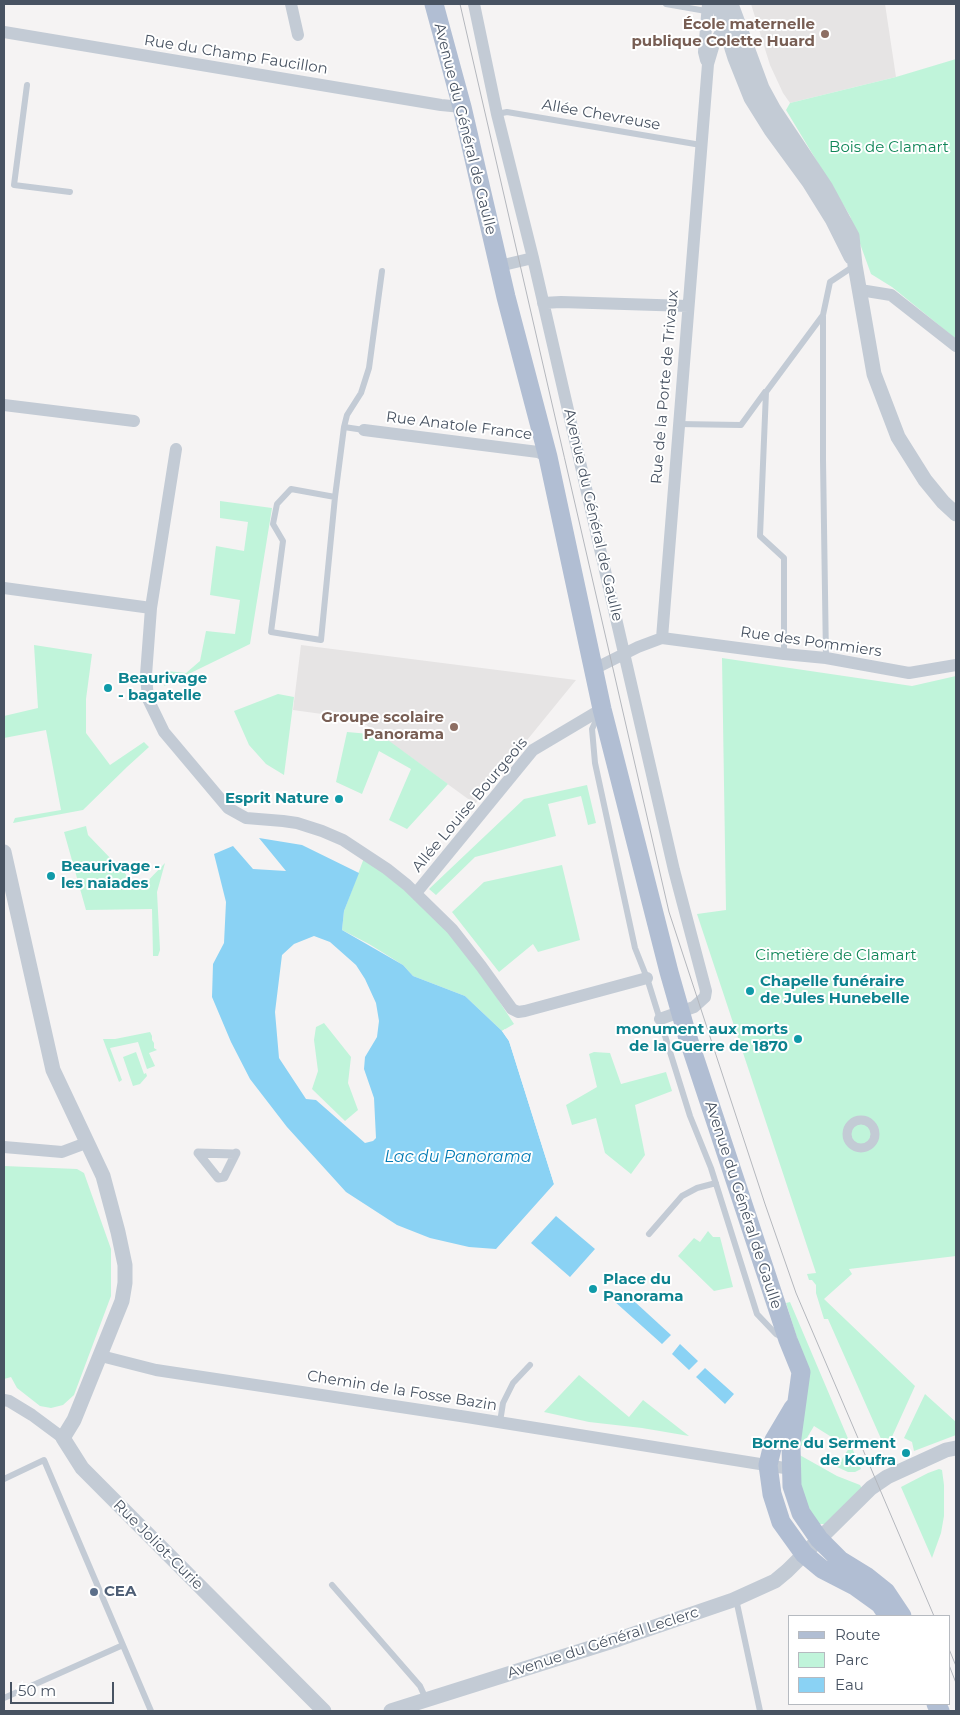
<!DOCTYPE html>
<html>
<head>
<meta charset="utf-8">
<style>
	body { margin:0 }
	#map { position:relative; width:960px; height:1715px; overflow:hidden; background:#f5f3f3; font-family:Montserrat,sans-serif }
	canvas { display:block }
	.frame { position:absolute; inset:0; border:5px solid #485362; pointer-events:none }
	.legend { position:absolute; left:788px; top:1615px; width:162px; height:90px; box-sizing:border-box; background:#fff; border:1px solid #b6bac0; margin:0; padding:6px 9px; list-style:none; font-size:15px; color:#485362 }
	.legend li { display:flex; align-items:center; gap:10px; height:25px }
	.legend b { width:25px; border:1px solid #b6bac0 }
	.scale { position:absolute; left:10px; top:1682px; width:104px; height:22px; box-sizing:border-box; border:2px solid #485362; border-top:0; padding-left:6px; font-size:15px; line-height:18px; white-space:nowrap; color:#485362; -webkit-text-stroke:4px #fff; paint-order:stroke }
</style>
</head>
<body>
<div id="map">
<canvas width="960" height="1715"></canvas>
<div class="frame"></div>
<ul class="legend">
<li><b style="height:6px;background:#b1bed3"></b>Route</li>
<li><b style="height:14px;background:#c0f4da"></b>Parc</li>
<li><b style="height:14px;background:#8ad2f4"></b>Eau</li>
</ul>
<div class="scale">50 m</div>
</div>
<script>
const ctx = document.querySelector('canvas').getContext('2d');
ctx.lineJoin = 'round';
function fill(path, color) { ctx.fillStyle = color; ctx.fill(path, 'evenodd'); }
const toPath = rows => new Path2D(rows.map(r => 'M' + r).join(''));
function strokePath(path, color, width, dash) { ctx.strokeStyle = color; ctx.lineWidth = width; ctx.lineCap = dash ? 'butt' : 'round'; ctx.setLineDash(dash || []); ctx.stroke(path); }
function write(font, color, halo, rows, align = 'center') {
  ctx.font = font + ' Montserrat,sans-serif'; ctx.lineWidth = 4; ctx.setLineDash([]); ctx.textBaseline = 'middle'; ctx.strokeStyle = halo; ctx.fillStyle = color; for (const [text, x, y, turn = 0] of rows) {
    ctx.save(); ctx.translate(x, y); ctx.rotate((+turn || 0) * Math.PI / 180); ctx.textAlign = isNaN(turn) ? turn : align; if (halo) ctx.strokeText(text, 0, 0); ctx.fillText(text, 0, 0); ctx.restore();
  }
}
fill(toPath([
	[751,4,885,4,896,77,790,103,783,93,770,65],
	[301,645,576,680,475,804,358,719,293,710]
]), '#e6e4e4');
fill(toPath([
	[956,59,956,339,892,287,871,274,850,216,786,110,790,103,896,77],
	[220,501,272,508,250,644,164,686,167,671,186,673,200,661,206,631,235,634,240,600,210,595,216,546,244,551,248,522,220,518],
	[34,645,92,654,86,699,86,733,110,765,144,742,149,747,127,767,83,810,13,823,15,818,61,810,46,730,4,738,4,716,38,708],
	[722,658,912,686,956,676,956,1256,849,1269,852,1274,824,1299,915,1386,886,1450,828,1319,824,1319,816,1293,816,1285,812,1280,809,1280,807,1274,816,1273,697,914,726,910],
	[278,694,294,697,284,775,266,764,249,745,234,711],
	[347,732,381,735,448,784,407,829,389,820,411,769,379,751,362,794,336,782],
	[587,785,596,823,588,825,581,796,548,804,556,836,475,857,436,895,429,889,524,799],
	[86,826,88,835,140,889,165,863,157,892,160,950,158,956,153,956,152,909,86,910,64,832],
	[364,858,392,878,455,939,488,984,514,1024,502,1031,465,996,413,976,403,965,369,944,342,930,344,911],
	[562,865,580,940,538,952,533,944,499,972,452,912,484,882],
	[324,1023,351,1057,348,1083,358,1110,345,1121,312,1089,318,1071,314,1040,316,1027],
	[150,1032,152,1036,152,1040,154,1043,154,1048,157,1050,149,1053,155,1066,147,1069,138,1042,110,1048,122,1080,119,1082,103,1039,115,1039],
	[136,1052,144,1074,146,1073,147,1076,140,1084,133,1086,123,1057],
	[594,1052,610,1053,621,1084,666,1072,672,1091,635,1105,645,1155,631,1174,605,1153,596,1118,572,1125,566,1105,597,1087,589,1054],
	[4,1166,77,1169,84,1173,111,1249,111,1296,74,1395,63,1405,51,1408,40,1406,17,1388,11,1377,4,1379],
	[708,1231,713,1237,720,1237,733,1287,714,1291,678,1256,694,1238,700,1242],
	[790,1302,861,1469,855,1472,848,1472,837,1467,849,1448,814,1426,802,1446,797,1443,798,1341,786,1303],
	[579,1375,629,1417,643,1400,689,1436,642,1428,589,1422,544,1412],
	[925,1394,956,1422,956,1435,914,1451,912,1442,904,1438],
	[796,1453,837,1476,860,1485,862,1489,825,1524,819,1524,815,1522,798,1486],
	[939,1469,942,1470,944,1485,944,1516,941,1533,932,1558,901,1487,928,1473]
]), '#c0f4da');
fill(toPath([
	[259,838,302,845,359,873,344,911,342,930,403,965,413,976,465,996,502,1031,509,1041,554,1184,496,1249,469,1247,430,1238,397,1225,346,1192,287,1127,250,1079,231,1042,212,997,213,964,224,943,226,902,214,854,233,846,253,869,286,871],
	[314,936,330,942,356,965,365,979,376,1003,379,1021,377,1037,365,1057,364,1069,374,1098,376,1138,373,1141,365,1143,316,1100,306,1099,279,1058,275,1012,282,955,294,944],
	[556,1216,595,1249,570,1277,531,1243],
	[623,1291,671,1335,662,1344,614,1301],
	[680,1344,698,1361,689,1370,672,1354],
	[705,1368,734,1394,725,1404,696,1377]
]), '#8ad2f4');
fill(toPath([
	[505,1029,511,1040,557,1183,554,1184,509,1041,502,1031]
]), '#f5f3f3');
strokePath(toPath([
	[666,4,706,11],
	[27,85,14,185,70,192],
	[497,114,507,112,701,145],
	[823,316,823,460,826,658],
	[678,424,741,425,765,392],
	[344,427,347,415,361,393,369,368,382,271],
	[335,497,321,640,271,632,283,541,273,524,277,504,291,489,335,497,344,427,364,430],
	[784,654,784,558,760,536,766,392,823,315,830,282,854,266],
	[599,714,592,729,595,763,635,948,647,978,690,1116,711,1168,757,1314,776,1334,784,1338],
	[649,1234,682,1196,697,1188,716,1183],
	[500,1422,503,1403,513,1383,530,1365],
	[4,1479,44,1460,151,1711],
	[332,1585,420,1686,426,1699],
	[736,1599,760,1711],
	[4,1698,123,1645]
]), '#c3cbd5', 6);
strokePath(toPath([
	'847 1134a14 14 0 1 1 28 0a14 14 0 1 1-28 0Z',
	[234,1154,198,1153,218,1178,224,1177,236,1153]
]), '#c3cbd5', 9);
strokePath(toPath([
	[291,4,298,35],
	[474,4,497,114,533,258,674,870,706,991,705,997,694,1007,660,1019],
	[4,32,441,105,462,107],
	[706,60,704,52,708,4],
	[499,266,533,258],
	[860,290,891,295,956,346],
	[543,303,561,302,688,306],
	[4,405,134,421],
	[364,430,538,452,548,457],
	[176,449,151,608,146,675,148,699,164,732,228,808,246,818,283,821,297,823,322,831,343,840,387,869,407,885,452,929,481,966,512,1009,518,1012,525,1011,647,978],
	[4,588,151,608],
	[662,638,784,654,826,658,909,673,956,665],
	[594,669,638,647,662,638,708,64,714,44,728,20],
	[416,893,533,750,602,709],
	[4,1147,62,1152,86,1143],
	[101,1356,156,1370,467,1417,791,1469],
	[4,1400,9,1401,32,1415,63,1438]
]), '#c3cbd5', 12);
strokePath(toPath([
	[718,4,735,58,751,98,771,130,809,182,832,219,851,257],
	[731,4,762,88,774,110,826,188,852,236,855,265,874,374,898,437,925,480,943,502,956,514],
	[4,852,53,1070,103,1176,118,1232,125,1265,125,1283,122,1301,74,1420,63,1438,82,1468,324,1711],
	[391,1711,619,1639,733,1600,775,1581,787,1571,871,1488,887,1477,946,1450,956,1448]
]), '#c3cbd5', 15);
strokePath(toPath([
	[434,4,462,107,506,297,548,457,602,709,669,972,687,1035,788,1340,801,1372,791,1445,792,1486,801,1513,819,1539,840,1560,866,1576,886,1592,902,1616],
	[793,1408,774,1440,768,1465,772,1494,781,1522,804,1554,822,1569,855,1586,880,1604,888,1616],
	[936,1704,940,1711]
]), '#b1bed3', 19);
strokePath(toPath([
	[460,4,669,912,765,1204,796,1293,934,1616],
	[949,1649,956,1666],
	[949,1665,956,1683]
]), '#b4b7bd', 1);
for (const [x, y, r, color] of [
	[825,34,5,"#8d6e63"],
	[108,688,5,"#0f9aa8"],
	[454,727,5,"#8d6e63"],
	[339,799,5,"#0f9aa8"],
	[51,876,5,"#0f9aa8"],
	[750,991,5,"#0f9aa8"],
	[798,1039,5,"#0f9aa8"],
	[593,1289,5,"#0f9aa8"],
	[906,1453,5,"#0f9aa8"],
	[94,1592,5,"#5c6f8a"]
]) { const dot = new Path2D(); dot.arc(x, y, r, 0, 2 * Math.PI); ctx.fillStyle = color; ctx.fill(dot); strokePath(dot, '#fff', 2); }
write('bold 15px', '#785e54', '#fff', [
	["École maternelle",815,25],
	["publique Colette Huard",815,42],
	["Groupe scolaire",444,718],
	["Panorama",444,735]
], 'right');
write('15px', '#485362', '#fff', [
	["Rue du Champ Faucillon",236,55,9],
	["Allée Chevreuse",601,115,10],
	["Avenue du Général de Gaulle",465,129,76],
	["Rue de la Porte de Trivaux",665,387,-85],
	["Rue Anatole France",459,426,7],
	["Avenue du Général de Gaulle",593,515,77],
	["Rue des Pommiers",811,642,8],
	["Allée Louise Bourgeois",470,805,-50],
	["Avenue du Général de Gaulle",743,1205,72],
	["Chemin de la Fosse Bazin",402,1391,9],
	["Rue Joliot-Curie",158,1545,45],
	["Avenue du Général Leclerc",603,1643,-18]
]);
write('15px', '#108658', '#fff', [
	["Bois de Clamart",889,148],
	["Cimetière de Clamart",836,956]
]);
write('bold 15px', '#0d838f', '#fff', [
	["Beaurivage",118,679],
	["- bagatelle",118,696],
	["Esprit Nature",329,799,"right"],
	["Beaurivage -",61,867],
	["les naiades",61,884],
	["Chapelle funéraire",760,982],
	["de Jules Hunebelle",760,999],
	["monument aux morts",788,1030,"right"],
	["de la Guerre de 1870",788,1047,"right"],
	["Place du",603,1280],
	["Panorama",603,1297],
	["Borne du Serment",896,1444,"right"],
	["de Koufra",896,1461,"right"]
], 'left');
write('bold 15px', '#4e5e75', '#fff', [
	["CEA",104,1592]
], 'left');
write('italic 16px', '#017ab4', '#fff', [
	["Lac du Panorama",458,1157]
]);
</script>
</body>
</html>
